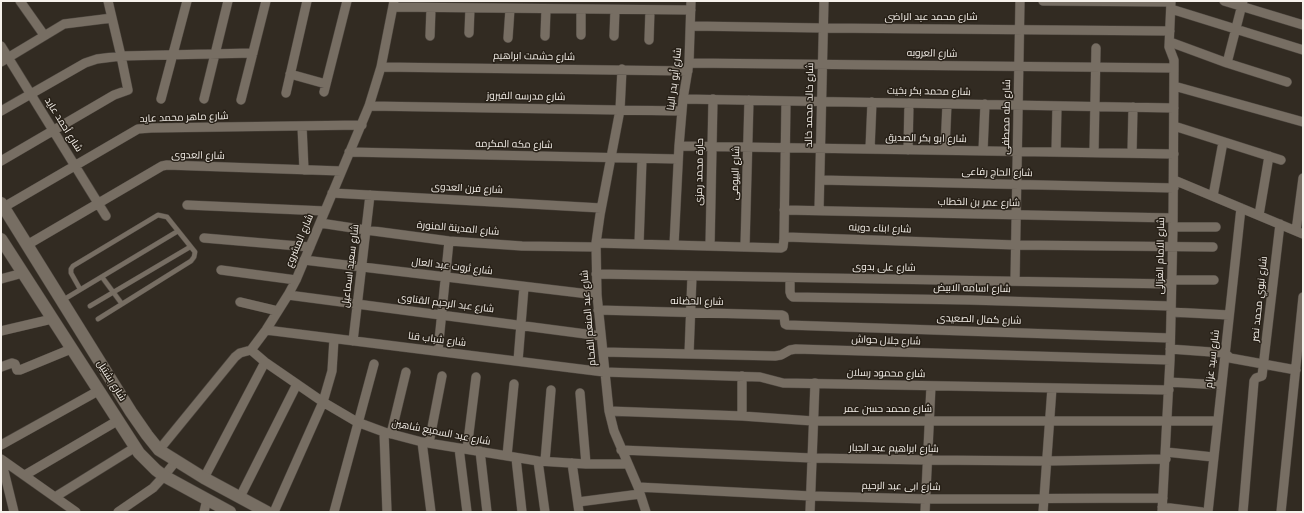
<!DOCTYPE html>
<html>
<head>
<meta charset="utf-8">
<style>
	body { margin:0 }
	#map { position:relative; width:1304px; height:513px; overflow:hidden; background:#322b22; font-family:"Nunito Sans",sans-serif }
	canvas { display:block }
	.frame { position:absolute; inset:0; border:2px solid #f6f1eb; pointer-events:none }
</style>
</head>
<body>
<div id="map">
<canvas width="1304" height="513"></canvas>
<div class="frame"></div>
</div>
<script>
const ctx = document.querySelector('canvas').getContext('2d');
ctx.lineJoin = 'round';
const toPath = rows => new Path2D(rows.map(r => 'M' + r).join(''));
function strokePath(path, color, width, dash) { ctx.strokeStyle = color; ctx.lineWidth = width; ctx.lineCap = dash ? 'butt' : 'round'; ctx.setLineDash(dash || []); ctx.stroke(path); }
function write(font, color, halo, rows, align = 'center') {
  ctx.font = font + ' "Nunito Sans",Cairo,sans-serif'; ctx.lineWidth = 3; ctx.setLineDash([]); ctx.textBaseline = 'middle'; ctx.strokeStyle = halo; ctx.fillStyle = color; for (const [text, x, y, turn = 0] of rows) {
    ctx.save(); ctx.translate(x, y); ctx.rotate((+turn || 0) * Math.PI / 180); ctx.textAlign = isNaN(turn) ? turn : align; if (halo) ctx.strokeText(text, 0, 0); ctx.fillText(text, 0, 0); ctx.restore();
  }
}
const service = toPath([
	[102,277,122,304],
	[80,289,71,273,71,269,73,266,158,215,167,217,195,252,194,257,191,261,98,319],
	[63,300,178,231],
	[90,306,190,247]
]);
const minor = toPath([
	[20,1,44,35],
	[1043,1,1171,2],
	[1224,1,1303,25],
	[393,7,691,10],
	[1171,9,1303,50],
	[691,26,823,28,1170,31],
	[469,33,470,8],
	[581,35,581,9],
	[430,36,431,8],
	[545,36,546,9],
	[614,36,615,10],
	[508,38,510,9],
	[649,40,650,10],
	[1170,42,1227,63,1287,82],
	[1,46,106,216],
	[1,62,64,24,112,18],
	[689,63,1174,68],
	[1227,63,1243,1],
	[381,67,688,71],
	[622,69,620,110,600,215,596,243,597,295,609,411,614,431,638,487,646,512],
	[290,74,326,84],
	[1174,86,1303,122],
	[324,92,347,1],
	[286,93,307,1],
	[161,99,187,1],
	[204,99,228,1],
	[683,99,1174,108],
	[241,100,266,1],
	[369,106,682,111],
	[1,111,85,63,97,59,121,56,253,53],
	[302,126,304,170],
	[1174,126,1281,160],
	[679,146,1174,154],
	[870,149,872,102],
	[908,150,909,103],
	[945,150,947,104],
	[983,151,985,104],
	[349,152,678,159],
	[1056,152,1057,106],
	[1094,152,1096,48],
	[1132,153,1133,107],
	[1,161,114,95,128,90,121,56,108,1],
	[820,180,1174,188],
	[1174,180,1303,234],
	[332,193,601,208],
	[1213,196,1223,142],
	[187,205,325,211],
	[4,207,138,129,151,128,362,125],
	[784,210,1173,218],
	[819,210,824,1],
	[1259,215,1269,156],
	[320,223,366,230,449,241,522,246,596,247],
	[1173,227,1216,227],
	[1296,231,1303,178],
	[204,238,310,247],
	[784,238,786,101],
	[596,243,781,248,783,247,784,239,786,237,1016,245,1213,247],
	[639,244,642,159],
	[27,245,162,166,167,165,341,171],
	[674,245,679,146,683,99,689,63,691,1],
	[710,246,713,99],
	[745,246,749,100],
	[304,260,597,295],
	[221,270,296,280],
	[596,274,1172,284],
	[790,278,790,292,791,295,793,297,969,300,1171,306],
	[1,279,23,273],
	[1172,280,1214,280],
	[1015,281,1020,1],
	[288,295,601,336],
	[240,302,278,311],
	[598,310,782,315,784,316,785,324,787,325,1170,338],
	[1171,312,1229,315],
	[266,330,604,372,760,377,783,383,1169,390],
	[1,331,52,319],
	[353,341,370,195],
	[1170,349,1225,353,1230,358,1296,370],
	[251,350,265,362,323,402,357,422,384,432,422,442,538,461,586,464,627,464],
	[438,351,449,241],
	[603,352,775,356,781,355,790,350,796,349,1170,360],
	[689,354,692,276],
	[518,361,524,287],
	[1,367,12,363,15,364,17,370,20,370,71,349],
	[1169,382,1221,385],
	[580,393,586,464],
	[609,411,742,416,813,421,1217,421],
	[742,416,742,376],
	[384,432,387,512],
	[391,434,406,372],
	[422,442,431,512],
	[429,443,442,376],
	[1,445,98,391],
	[459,448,467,512],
	[467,449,476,377],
	[159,450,235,357,240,353,251,350,266,330,288,295,296,280,369,106,381,67,394,1],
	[621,450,812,458,927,460,1047,461,1166,459],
	[480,451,487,512],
	[1166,452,1213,457],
	[507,456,514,384],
	[516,458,522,512],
	[1,459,76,512],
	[1,459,14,512],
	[538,461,545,512],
	[545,461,551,390],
	[572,463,579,512],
	[25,475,117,421],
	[204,478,265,362],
	[638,487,811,496,926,499,1163,498],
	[55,497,134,448],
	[240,497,297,384],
	[578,502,640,494],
	[1162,507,1202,512],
	[118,512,153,488,164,476,176,461],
	[204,512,207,499],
	[274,512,323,402,332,371,334,339],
	[334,512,374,364],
	[810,512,815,383],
	[925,512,931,386],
	[1043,512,1052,388],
	[1162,512,1170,360,1173,227,1174,68,1174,60,1169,47,1171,1],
	[1208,512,1241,208],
	[1243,512,1254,381,1256,378,1262,376,1280,224],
	[1281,512,1303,297]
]);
const tertiary = toPath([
	[1,203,131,412,147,435,159,450,204,478,267,512],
	[1,239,139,453,156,470,164,476,230,512]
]);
strokePath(service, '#4f4841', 5.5);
strokePath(minor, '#4f4841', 10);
strokePath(tertiary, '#4f4841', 13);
strokePath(service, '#776e63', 4.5);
strokePath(minor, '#776e63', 9);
strokePath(tertiary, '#776e63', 12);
write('10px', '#f6f1eb', '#282118', [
	["شارع محمد عبد الراضى",931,18],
	["شارع العروبه",932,54,1],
	["شارع حشمت ابراهيم",534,57,1],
	["شارع أبو بدر البنا",675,79,-83],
	["شارع محمد بكر بخيت",929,92,1],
	["شارع مدرسه الفيروز",526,97,1],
	["شارع خالد محمد خالد",810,105,-89],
	["شارع طه مصطفى",1007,117,-89],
	["شارع ماهر محمد عايد",184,118,-2],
	["شارع أحمد عايد",63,125,58],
	["شارع ابو بكر الصديق",926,139,1],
	["شارع مكه المكرمه",514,145,1],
	["شارع العدوى",198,156,1],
	["حارة محمد رمزى",700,172,-89],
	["شارع البيومى",736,173,-88],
	["شارع الحاج رفاعى",997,173,1],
	["شارع فرن العدوى",467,189,3],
	["شارع عمر بن الخطاب",979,203,1],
	["شارع المدينة المنورة",458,229,5],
	["شارع ابناء دوينه",880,229,2],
	["شارع المشروع",300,241,-67],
	["شارع الامام الغزالى",1161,256,-89],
	["شارع سعيد اسماعيل",351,266,-83],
	["شارع ثروت عبد العال",452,267,7],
	["شارع على بدوى",884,268,1],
	["شارع اسامه الابيض",972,289,1],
	["شارع نبوي محمد نصر",1260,299,-84],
	["شارع الحضانه",697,302,1],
	["شارع عبد الرحيم القناوى",446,304,7],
	["شارع عبد المنعم الفحام",589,318,-95],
	["شارع كمال الصعيدى",979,320,2],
	["شارع شباب قنا",437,340,7],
	["شارع جلال حواش",886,341,2],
	["شارع سيد عزام",1213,359,-83],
	["شارع محمود رسلان",886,374,1],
	["شارع بشتيل",111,381,58],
	["شارع محمد حسن عمر",888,410],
	["شارع عبد السميع شاهين",441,433,11],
	["شارع ابراهيم عبد الجبار",894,449,1],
	["شارع ابى عبد الرحيم",901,487,1]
]);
</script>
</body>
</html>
